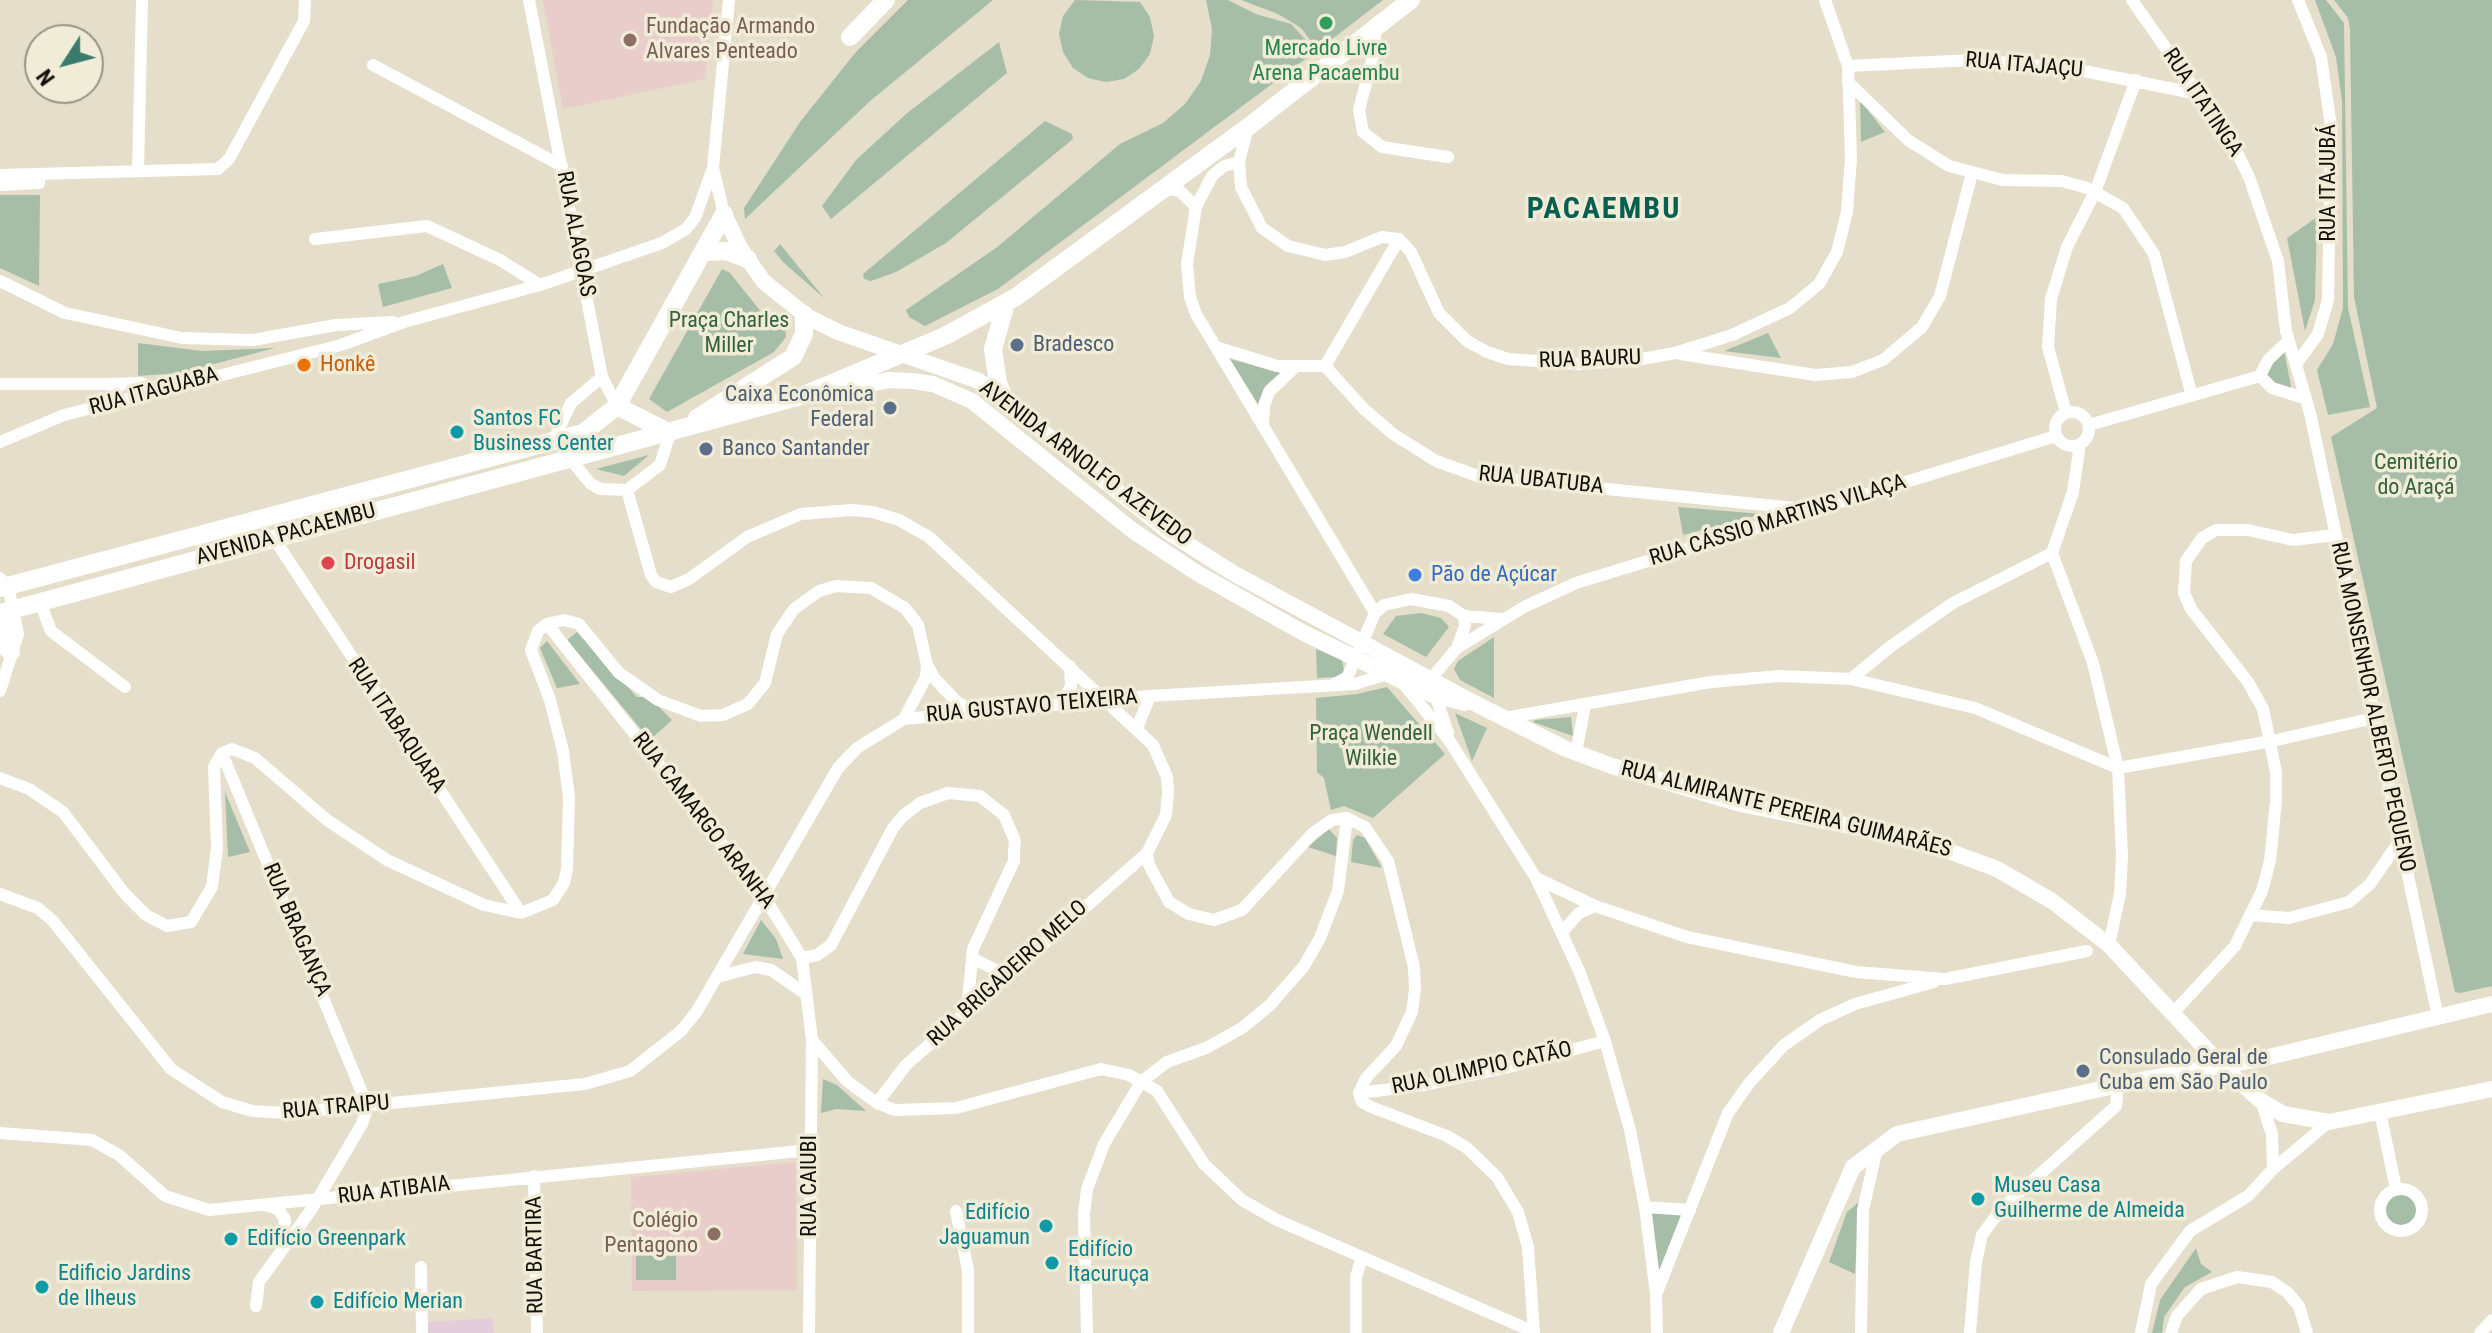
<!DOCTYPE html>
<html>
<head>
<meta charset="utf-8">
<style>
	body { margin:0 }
	#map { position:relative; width:2492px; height:1333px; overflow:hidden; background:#e4deca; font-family:"Roboto Condensed",sans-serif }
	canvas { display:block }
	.north { position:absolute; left:24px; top:24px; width:80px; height:80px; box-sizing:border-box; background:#f1ecd7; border:2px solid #989485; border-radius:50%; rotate:234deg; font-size:22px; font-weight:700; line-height:32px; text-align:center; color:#121009 }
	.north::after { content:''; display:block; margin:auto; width:28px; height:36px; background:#397b6c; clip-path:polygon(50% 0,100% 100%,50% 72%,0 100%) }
</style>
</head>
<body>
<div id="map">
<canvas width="2492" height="1333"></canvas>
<div class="north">N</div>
</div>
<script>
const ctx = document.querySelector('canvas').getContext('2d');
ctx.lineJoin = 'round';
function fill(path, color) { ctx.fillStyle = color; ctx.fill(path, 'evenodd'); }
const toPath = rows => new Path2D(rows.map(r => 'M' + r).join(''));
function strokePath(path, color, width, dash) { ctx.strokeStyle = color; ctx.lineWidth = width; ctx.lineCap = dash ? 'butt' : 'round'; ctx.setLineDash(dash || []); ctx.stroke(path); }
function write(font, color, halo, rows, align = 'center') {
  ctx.font = font + ' "Roboto Condensed",sans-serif'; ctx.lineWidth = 7; ctx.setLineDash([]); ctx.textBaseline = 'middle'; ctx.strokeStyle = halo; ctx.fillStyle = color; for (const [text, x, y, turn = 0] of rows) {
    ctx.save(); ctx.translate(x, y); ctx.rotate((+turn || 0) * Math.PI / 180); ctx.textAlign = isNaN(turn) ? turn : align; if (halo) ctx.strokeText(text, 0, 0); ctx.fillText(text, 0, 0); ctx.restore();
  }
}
fill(toPath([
	[493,1318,494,1333,428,1333,428,1322]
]), '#e4cdda');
fill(toPath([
	[543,0,713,0,705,79,563,109],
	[796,1162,797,1290,632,1291,631,1177]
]), '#e8cdca');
fill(toPath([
	[908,0,993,0,869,102,745,219,744,208,800,122,855,53],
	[1075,0,1140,2,1150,17,1154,36,1150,54,1139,69,1124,79,1106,82,1088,78,1073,68,1063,52,1059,34,1063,16],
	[1206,0,1228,0,1256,14,1291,24,1316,51,998,289,925,326,909,317,906,310,996,248,1120,144,1163,123,1185,104,1201,81,1210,55,1212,29],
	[1241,0,1383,0,1318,50,1301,28,1278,14],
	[2315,0,2326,0,2344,23,2348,308,2370,407,2328,415,2317,370,2333,344,2343,308,2342,101,2336,57],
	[2334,0,2492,0,2492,986,2460,993,2455,992,2331,437,2377,408,2354,297,2350,29,2348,18],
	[999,42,1007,73,831,219,822,206,856,160,906,114],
	[1860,100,1885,132,1861,142],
	[1045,121,1072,134,1073,139,946,243,896,272,871,281,864,279,863,274],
	[0,195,40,195,39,286,0,268],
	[2317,217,2315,300,2305,331,2287,238],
	[780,244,824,298,783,262,774,251],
	[443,264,452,288,383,307,378,284,416,276],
	[722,269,730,273,762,313,785,329,786,337,774,352,667,412,649,399],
	[1768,333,1781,358,1724,351],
	[138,343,202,351,275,348,180,373,138,376],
	[2282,350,2284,350,2292,392,2263,377],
	[1230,359,1280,373,1265,386,1258,404],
	[649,455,624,476,596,469],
	[1678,507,1762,514,1683,535],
	[1421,613,1441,618,1449,627,1426,657,1383,634,1396,616],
	[577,632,637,697,649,697,672,720,650,740,567,640],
	[1494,637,1494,698,1460,680,1454,669,1458,661],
	[547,641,580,684,557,688,540,648],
	[1316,649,1342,660,1344,671,1337,677,1317,678],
	[1387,687,1445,754,1373,818,1344,806,1331,810,1324,778,1317,772,1316,698,1357,694],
	[1455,713,1487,728,1472,761],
	[1571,717,1573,736,1533,722,1535,720],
	[225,792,250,852,228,857],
	[1329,829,1337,838,1336,856,1308,847],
	[1357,835,1365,838,1382,868,1351,862,1353,840],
	[761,920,776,939,783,959,743,954],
	[823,1079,837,1085,866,1111,836,1109,821,1113],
	'2386 1210a15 15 0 1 1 30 0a15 15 0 1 1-30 0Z',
	[1859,1202,1855,1274,1829,1262,1847,1212],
	[1652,1213,1682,1214,1659,1276],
	[2196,1248,2201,1264,2212,1272,2185,1287,2164,1317,2162,1333,2152,1333,2160,1300],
	[636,1256,676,1256,676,1280,636,1280]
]), '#a6bea8');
strokePath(toPath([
	[529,0,602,377,617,406],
	[2132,0,2233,144,2249,177,2278,261,2286,331,2310,413,2438,1017],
	[1375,27,1375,48,1359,110,1363,132,1382,147,1448,157],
	[373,65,562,166],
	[1848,66,1973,60,2022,64,2084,71,2198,94],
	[1848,82,1908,140,1949,166,2003,180,2062,181,2087,188,2123,208,2154,254,2192,396],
	[1248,127,1239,162,1241,187,1262,228,1288,246,1325,255,1345,252,1382,237,1399,239,1411,252,1439,313,1467,341,1487,352,1508,359,1579,364,1636,360,1675,353,1732,335,1790,308,1819,284,1837,252,1847,212,1851,158,1848,66,1825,0],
	[1239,162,1224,166,1212,176,1196,207,1187,264,1190,297,1196,314,1375,613],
	[138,171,142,0],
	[0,175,218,169,229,159,304,21,305,0],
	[0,185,39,183,39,174],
	[1162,188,1180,191,1196,207],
	[724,214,713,168,729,0],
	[315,239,427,226,500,260,540,285],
	[0,281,65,313,182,338,253,340,336,325,393,322],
	[1216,347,1277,366,1325,366,1364,409,1393,434,1436,461,1478,476,1815,510],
	[1680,354,1815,375,1852,372,1883,360,1922,327,1940,296,1972,173],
	[2297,363,2318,334,2328,300,2331,126,2321,57,2298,0],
	[1325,366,1399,239],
	[2260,376,2272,388,2304,398],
	[0,384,108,384],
	[115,401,117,390,108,384,141,383,157,389],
	'2055 429a17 17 0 1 1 34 0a17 17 0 1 1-34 0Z',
	[2066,413,2048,347,2051,299,2067,247,2095,192,2136,80],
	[1263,425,1264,406,1269,392,1294,368],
	[2089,425,2260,376,2268,360,2288,341],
	[553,441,571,403,602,377],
	[0,442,64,415,341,345,404,322,540,285,662,243,686,229,695,218,713,168],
	[2080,444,2073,492,2052,553,2093,663,2118,768,2122,856,2120,894,2109,945],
	[572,461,590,483,600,489,627,490,660,465,670,433],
	[627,490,651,575,656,582,671,587,689,579,747,537,801,514,851,510,873,512,899,520,929,537,1153,745,1167,777,1168,792,1166,815,1147,853,1149,865,1169,902,1189,914,1214,920,1242,910,1313,833,1332,820,1347,818,1365,827,1388,861,1414,967,1415,989,1412,1012,1396,1046,1366,1078,1359,1093,1362,1102,1371,1107,1447,1136,1467,1148,1497,1177,1518,1212,1528,1247,1534,1333],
	[273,537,521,913],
	[0,578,8,586,18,634,0,691],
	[40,602,51,631,125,687],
	[0,610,11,649],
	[1464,616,1502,619],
	[547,624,763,895,802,958,812,1040,809,1333],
	[1457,648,1524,607,1576,583,2056,436],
	[1851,679,1891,646,1953,603,2052,553],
	[1402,682,1449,740,1536,878,1580,973,1605,1041,1630,1130,1645,1207,1656,1294,1657,1333],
	[1336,683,1347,678,1375,613,1384,605,1411,599,1449,606,1464,616,1465,626,1457,648,1430,680,1448,733],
	[1062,703,1071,686,1070,666],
	[1504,718,1711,682,1780,676,1851,679,1975,708,2118,768,2272,741,2374,718],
	[904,719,926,677,927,665],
	[1137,728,1150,696],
	[222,753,368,1107,362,1124,311,1210,259,1282,256,1306],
	[1576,753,1585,705],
	[0,778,29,789,63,812,125,894,146,915,167,926,191,922,212,887,217,848,214,767,222,753,232,749,255,758,327,820,387,860,484,905,521,913,553,900,564,883,567,869,569,797,563,751,550,700,531,650,538,631,547,624,564,620,579,624,619,673,658,700,701,716,723,715,748,704,765,683,777,634,794,609,819,591,836,586,871,588,905,608,918,625,927,665,935,679,956,701,970,710],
	[1536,878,1595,906,1687,937,1856,972,1945,979,2087,951],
	[0,894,38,908,53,921,171,1069,222,1102,252,1111,289,1113,585,1084,630,1071,681,1031,697,1011,838,768,857,748,904,719,1150,696,1355,684,1387,674],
	[2251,915,2289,918,2349,902,2370,884,2401,839],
	[1563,931,1579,913,1595,906],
	[802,958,817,955,831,945,893,828,903,816,920,803,948,793,980,796,1004,815,1015,841,1014,851,1014,861,973,949,967,1010],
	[972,958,1006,975],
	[717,977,755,967,771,970,806,994],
	[2174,1012,2235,946,2262,891,2270,861,2276,801,2276,772,2263,709,2248,682,2191,609,2184,593,2186,561,2202,538,2216,530,2248,530,2293,540,2335,535],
	[812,1040,847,1081,877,1103,895,1110,956,1108,1101,1069,1129,1075,1157,1091,1204,1164,1242,1200,1277,1220,1534,1332],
	[1359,1093,1424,1085,1505,1068,1605,1041],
	[2261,1101,2272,1134,2273,1169],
	[877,1103,906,1065,1147,853],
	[2380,1112,2396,1189],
	[0,1133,92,1140,119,1155,165,1196,209,1210,810,1150],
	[534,1176,537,1333],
	'2380 1210a21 21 0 1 1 42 0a21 21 0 1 1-42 0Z',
	[268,1206,278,1209,285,1219,282,1246],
	[1645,1207,1690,1210],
	[956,1211,968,1270,968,1333],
	[421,1267,422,1333],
	[1657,1292,1728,1113,1750,1082,1784,1045,1820,1020,1855,1004,1934,982],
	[1087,1333,1084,1214,1087,1189,1104,1144,1141,1082,1167,1062,1206,1048,1242,1028,1270,1005,1304,966,1320,938,1338,891,1347,818],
	[1356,1333,1356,1277,1362,1257],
	[1861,1333,1863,1210,1877,1148],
	[1970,1333,1976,1262,1982,1235,2001,1209,2116,1106,2118,1085],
	[2141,1333,2151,1284,2190,1231,2248,1196,2273,1169,2329,1122],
	[2171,1333,2177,1316,2201,1289,2237,1277,2272,1282,2287,1292,2299,1306,2307,1333],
	[2480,1333,2492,1320]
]), '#fff', 12);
strokePath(toPath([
	[724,214,740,248,764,282,808,317,838,332,979,381,1170,533,1233,573,1478,705,1566,749,1612,766,1741,804,1919,840,1997,869,2052,901,2109,945,2220,1064,2261,1101,2283,1114,2329,1122,2492,1089],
	[822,392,890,380,912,381,933,384,972,401,1132,530,1197,573,1302,632,1402,681,1433,695,1465,703],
	[1781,1333,1853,1167,1897,1134,2146,1079,2260,1059,2492,1004]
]), '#fff', 16);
strokePath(toPath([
	[850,37,886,0],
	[704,252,726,251,748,259],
	[1005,400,998,383,993,349,1006,303],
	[617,406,670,433],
	[697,418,793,357,804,334,804,314],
	[0,588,583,433,617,406,724,214],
	[0,613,801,396,945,336,1016,297,1248,127,1411,0],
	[0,642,11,652]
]), '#fff', 18);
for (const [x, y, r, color] of [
	[1326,23,8,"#2e9e5b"],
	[630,40,8,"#8d6e63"],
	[1017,345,8,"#5c6f8a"],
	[304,365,8,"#e8710a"],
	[890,408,8,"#5c6f8a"],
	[457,432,8,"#0f9aa8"],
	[706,449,8,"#5c6f8a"],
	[328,563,8,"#e0444e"],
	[1415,575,8,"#3f7fe0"],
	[2083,1071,8,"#5c6f8a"],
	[1978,1199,8,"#0f9aa8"],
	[1046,1226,8,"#0f9aa8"],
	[714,1234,8,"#8d6e63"],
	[231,1239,8,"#0f9aa8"],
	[1052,1263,8,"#0f9aa8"],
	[42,1287,8,"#0f9aa8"],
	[317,1302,8,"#0f9aa8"]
]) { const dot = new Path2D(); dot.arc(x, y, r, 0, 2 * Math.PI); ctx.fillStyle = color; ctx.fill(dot); strokePath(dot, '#f1ecd7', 3); }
write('22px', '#785e54', '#f1ecd7', [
	["Fundação Armando",646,27],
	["Alvares Penteado",646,52],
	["Colégio",698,1221,"right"],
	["Pentagono",698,1246,"right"]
], 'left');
write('22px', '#27864d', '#f1ecd7', [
	["Mercado Livre",1326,49],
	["Arena Pacaembu",1326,74]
]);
write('22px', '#121009', '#f1ecd7', [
	["RUA ITAJAÇU",2024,66,5],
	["RUA ITATINGA",2202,103,56],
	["RUA ITAJUBÁ",2329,183,-90],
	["RUA ALAGOAS",575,234,79],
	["RUA BAURU",1590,360,-2],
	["RUA ITAGUABA",154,392,-15],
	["AVENIDA ARNOLFO AZEVEDO",1085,464,37],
	["RUA UBATUBA",1541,481,6],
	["RUA CÁSSIO MARTINS VILAÇA",1778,521,-17],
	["AVENIDA PACAEMBU",286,535,-15],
	["RUA GUSTAVO TEIXEIRA",1032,707,-5],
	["RUA MONSENHOR ALBERTO PEQUENO",2372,707,78],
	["RUA ITABAQUARA",396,726,56],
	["RUA ALMIRANTE PEREIRA GUIMARÃES",1786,810,14],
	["RUA CAMARGO ARANHA",703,821,52],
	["RUA BRAGANÇA",296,930,67],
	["RUA BRIGADEIRO MELO",1008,974,-42],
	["RUA OLIMPIO CATÃO",1482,1069,-12],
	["RUA TRAIPU",336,1108,-5],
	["RUA CAIUBI",810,1186,-90],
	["RUA ATIBAIA",394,1191,-7],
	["RUA BARTIRA",536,1255,-91]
]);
write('22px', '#34623b', '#f1ecd7', [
	["Praça Charles",729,321],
	["Miller",729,346],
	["Cemitério",2416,463],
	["do Araçá",2416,488],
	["Praça Wendell",1371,734],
	["Wilkie",1371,759]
]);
write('22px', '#4e5e75', '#f1ecd7', [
	["Bradesco",1033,345],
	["Caixa Econômica",874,395,"right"],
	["Federal",874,420,"right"],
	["Banco Santander",722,449],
	["Consulado Geral de",2099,1058],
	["Cuba em São Paulo",2099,1083]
], 'left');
write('22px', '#c56008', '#f1ecd7', [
	["Honkê",320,365]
], 'left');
write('22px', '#0d838f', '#f1ecd7', [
	["Santos FC",473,419],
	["Business Center",473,444],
	["Museu Casa",1994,1186],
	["Guilherme de Almeida",1994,1211],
	["Edifício",1030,1213,"right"],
	["Jaguamun",1030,1238,"right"],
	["Edifício Greenpark",247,1239],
	["Edifício",1068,1250],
	["Itacuruça",1068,1275],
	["Edificio Jardins",58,1274],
	["de Ilheus",58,1299],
	["Edifício Merian",333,1302]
], 'left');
write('22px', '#be3a42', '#f1ecd7', [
	["Drogasil",344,563]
], 'left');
write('22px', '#366cbe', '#f1ecd7', [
	["Pão de Açúcar",1431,575]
], 'left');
ctx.letterSpacing = '2px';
write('bold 30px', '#056051', '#f1ecd7', [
	["PACAEMBU",1604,210]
]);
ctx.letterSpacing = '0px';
</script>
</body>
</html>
